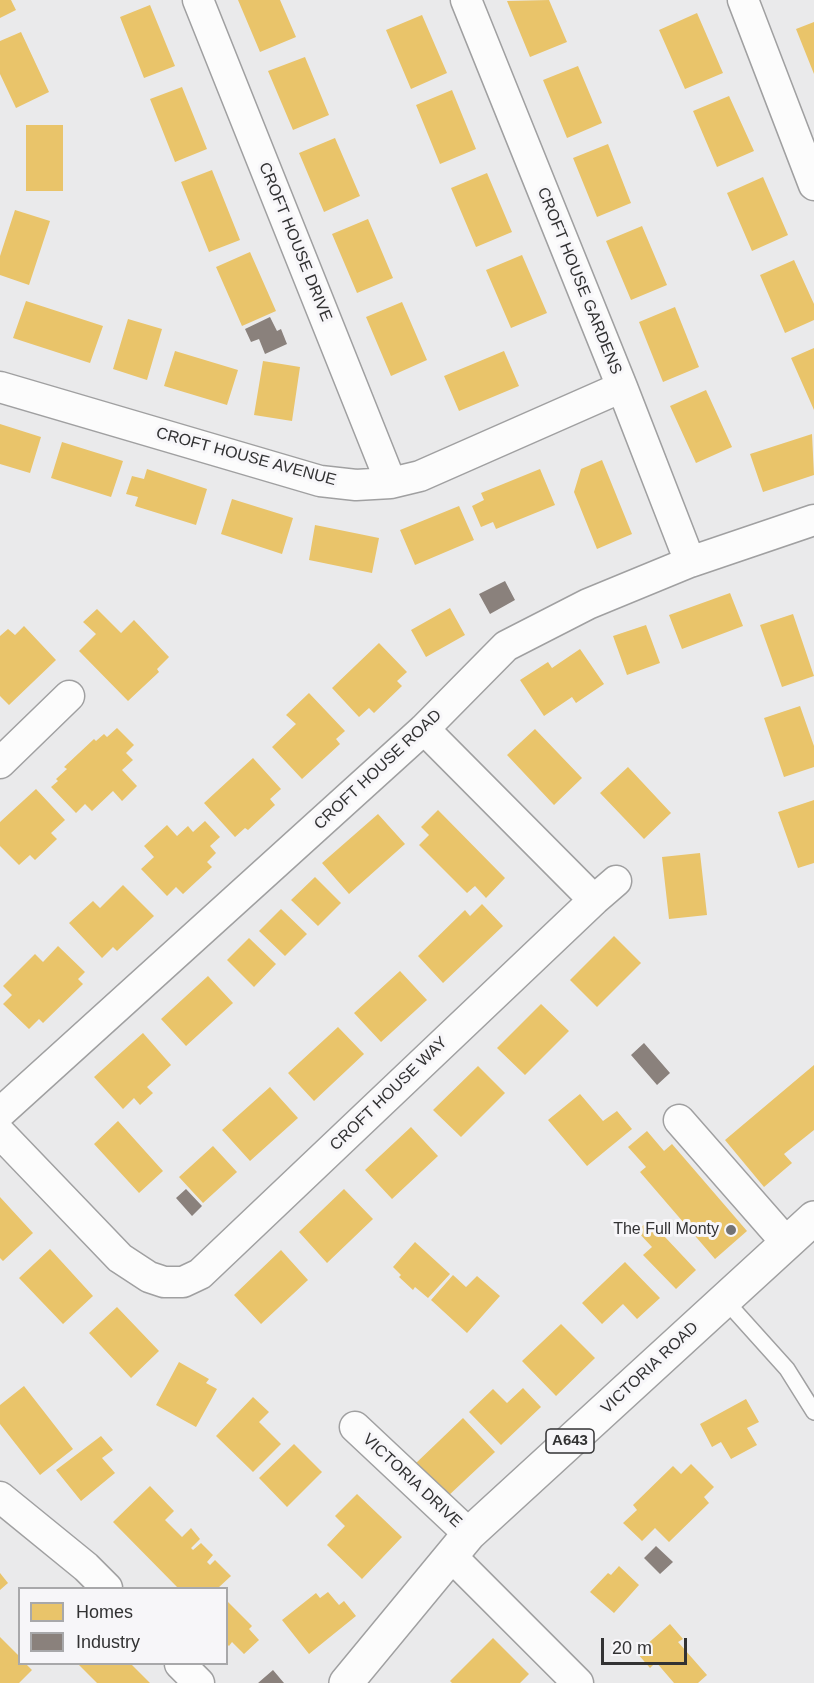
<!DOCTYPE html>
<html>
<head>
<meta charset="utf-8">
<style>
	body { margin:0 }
	#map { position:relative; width:814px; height:1683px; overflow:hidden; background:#eaeaeb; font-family:Helvetica,sans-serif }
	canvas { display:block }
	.legend { position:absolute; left:18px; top:1587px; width:210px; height:78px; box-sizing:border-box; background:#f7f6f9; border:2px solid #a8a8aa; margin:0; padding:8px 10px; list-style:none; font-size:18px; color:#323233 }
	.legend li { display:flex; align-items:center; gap:12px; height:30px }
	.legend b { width:30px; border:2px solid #a8a8aa }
	.scale { position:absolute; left:601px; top:1638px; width:86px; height:27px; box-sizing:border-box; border:3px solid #323233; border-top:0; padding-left:8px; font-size:18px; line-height:21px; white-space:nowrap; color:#323233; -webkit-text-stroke:4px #f7f6f9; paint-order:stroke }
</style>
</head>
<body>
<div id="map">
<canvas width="814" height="1683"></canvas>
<ul class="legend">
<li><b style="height:16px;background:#e9c46a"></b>Homes</li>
<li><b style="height:16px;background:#8a817c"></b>Industry</li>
</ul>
<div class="scale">20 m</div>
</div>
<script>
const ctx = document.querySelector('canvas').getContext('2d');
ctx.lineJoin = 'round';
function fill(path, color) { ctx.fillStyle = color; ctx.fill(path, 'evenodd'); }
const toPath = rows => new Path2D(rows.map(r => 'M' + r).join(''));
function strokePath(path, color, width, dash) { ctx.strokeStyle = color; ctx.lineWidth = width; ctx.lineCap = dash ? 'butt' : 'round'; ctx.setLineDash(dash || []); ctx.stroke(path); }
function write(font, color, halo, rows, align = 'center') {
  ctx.font = font + ' Helvetica,sans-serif'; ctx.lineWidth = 6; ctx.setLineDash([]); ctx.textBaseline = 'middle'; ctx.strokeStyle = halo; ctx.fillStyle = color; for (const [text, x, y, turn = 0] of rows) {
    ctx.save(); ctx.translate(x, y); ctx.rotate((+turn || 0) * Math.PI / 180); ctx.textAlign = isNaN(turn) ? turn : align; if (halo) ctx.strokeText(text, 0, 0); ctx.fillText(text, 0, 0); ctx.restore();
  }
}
fill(toPath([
	[0,0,11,0,16,10,0,18],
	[238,0,280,0,296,37,260,52],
	[549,0,567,42,530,57,507,1],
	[150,5,175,66,144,78,120,17],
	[697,13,723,73,685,89,659,30],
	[422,15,447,73,411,89,386,30],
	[814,22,814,74,796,29],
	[21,32,49,92,16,108,0,74,0,41],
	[305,57,329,115,293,130,268,71],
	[578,66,602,123,567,138,543,80],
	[182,87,207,149,175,162,150,99],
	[452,90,476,149,440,164,416,105],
	[729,96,754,151,717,167,693,111],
	[26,125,63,125,63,191,26,191],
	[335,138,360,196,324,212,299,153],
	[608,144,631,203,597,217,573,158],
	[212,170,240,240,209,252,181,182],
	[487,173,512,232,476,247,451,188],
	[763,177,788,235,752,251,727,193],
	[15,210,50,221,29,285,0,275,0,256],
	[368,219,393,278,357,293,332,234],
	[642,226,667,285,631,300,606,241],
	[250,252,276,311,242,326,216,267],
	[522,255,547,313,511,328,486,270],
	[794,260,814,304,814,320,785,333,760,275],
	[26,301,103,326,90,363,13,338],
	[402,302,427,360,391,376,366,317],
	[675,307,699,367,663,382,639,322],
	[128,319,162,329,147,380,113,369],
	[814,348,814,410,791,358],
	[175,351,238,370,227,405,164,386],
	[504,351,519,386,459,411,444,376],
	[263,361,300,367,292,421,254,415],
	[706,390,732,447,696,463,670,406],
	[0,424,41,437,30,473,0,464],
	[812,434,814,475,763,492,750,454],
	[62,442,123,461,111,497,51,478],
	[602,460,632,534,597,549,574,492,581,469],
	[147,469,207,489,196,525,135,506,138,497,126,494,132,476,144,479],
	[540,469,555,505,496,529,493,522,481,527,472,506,484,500,481,493],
	[232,499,293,518,282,554,221,534],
	[459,506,474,540,415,565,400,530],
	[315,525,379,538,372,573,309,560],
	[730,593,743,626,682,649,669,615],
	[450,608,465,635,426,657,411,630],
	[97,609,121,633,134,620,169,657,157,669,159,672,128,701,79,651,96,634,83,622],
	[793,614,814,676,782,687,760,625],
	[646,625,660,663,627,675,613,636],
	[24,626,56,660,9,705,0,696,0,636,8,629,15,635],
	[379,643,407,672,397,681,402,686,374,713,369,708,359,717,332,688],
	[580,649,604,684,576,703,572,697,544,716,520,680,548,662,552,668],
	[309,693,345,731,336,739,340,744,302,779,272,747,296,724,286,715],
	[800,706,814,746,814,767,784,777,764,718],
	[117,728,134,745,126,753,133,760,122,770,137,786,122,801,113,791,92,811,85,804,76,813,51,787,58,781,56,779,67,769,64,767,94,739,96,741,104,734,107,737],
	[535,729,582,778,554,805,507,755],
	[253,758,281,789,270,799,275,805,248,830,245,828,235,837,204,803],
	[628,767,671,813,644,839,600,793],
	[36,789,65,820,51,833,57,839,35,860,30,855,19,865,0,846,0,822],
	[814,800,814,863,798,868,778,812],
	[438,810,505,878,486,898,475,886,467,893,419,845,429,835,421,827],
	[378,814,405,844,349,894,322,863],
	[205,821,220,837,210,846,216,853,207,862,212,867,183,894,176,887,167,896,141,869,154,857,144,846,167,825,177,836,188,826,193,832],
	[700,853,707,915,669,919,662,857],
	[315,877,341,903,318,926,291,900],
	[123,885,154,916,117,951,113,947,102,958,69,923,93,901,100,908],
	[482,904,503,926,443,983,418,956,465,910,470,916],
	[281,909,307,934,285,956,259,931],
	[614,936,641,963,597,1007,570,980],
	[249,938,276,964,254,987,227,960],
	[58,946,85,972,78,979,83,984,43,1023,39,1019,29,1029,3,1004,12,995,3,986,35,954,43,962],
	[400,971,427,1000,381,1042,354,1013],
	[208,976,233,1003,186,1046,161,1019],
	[541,1004,569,1031,525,1075,497,1048],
	[338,1027,364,1054,314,1101,288,1073],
	[143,1033,171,1065,147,1087,153,1093,140,1105,134,1098,123,1109,94,1077],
	[814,1065,814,1130,784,1154,792,1163,764,1187,725,1140],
	[478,1066,505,1093,461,1137,433,1110],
	[270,1087,298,1118,250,1161,222,1130],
	[580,1094,603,1121,617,1111,632,1129,587,1166,548,1120],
	[118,1121,163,1171,139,1193,94,1144],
	[411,1127,438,1156,392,1199,365,1170],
	[647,1131,664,1151,672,1144,747,1231,715,1259,640,1172,646,1167,628,1147],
	[213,1146,237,1172,203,1203,179,1177],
	[344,1189,373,1219,327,1263,299,1232],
	[0,1197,33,1233,3,1261,0,1258],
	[649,1220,696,1270,676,1289,643,1255,652,1247,637,1231],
	[415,1242,450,1274,428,1298,415,1287,413,1290,399,1277,401,1275,393,1267],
	[50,1249,93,1296,63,1324,19,1278],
	[281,1250,308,1280,261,1324,234,1295],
	[625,1262,660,1298,637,1319,623,1304,602,1324,582,1303],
	[453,1275,466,1287,477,1276,500,1296,467,1333,431,1300],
	[117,1307,159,1351,131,1378,89,1333],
	[561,1324,595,1358,556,1396,522,1361],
	[179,1362,209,1379,206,1383,217,1389,196,1427,156,1405],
	[24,1386,73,1449,40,1475,0,1424,0,1405],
	[523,1388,541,1407,501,1445,469,1412,493,1389,507,1403],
	[253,1397,269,1412,259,1422,281,1444,253,1472,216,1436],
	[746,1399,759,1422,747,1428,757,1445,731,1459,721,1442,712,1447,700,1424],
	[463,1418,495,1452,447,1497,415,1464],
	[101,1436,113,1450,102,1458,115,1473,81,1501,56,1470],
	[294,1444,322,1472,287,1507,259,1478],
	[691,1464,714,1487,704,1497,709,1503,669,1542,655,1528,642,1541,623,1523,637,1510,633,1505,673,1466,681,1474],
	[150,1486,174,1511,165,1520,182,1537,191,1528,200,1539,191,1548,193,1550,201,1543,213,1555,207,1562,210,1565,215,1560,231,1576,218,1588,178,1588,113,1522],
	[357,1494,402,1537,362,1579,327,1545,345,1526,335,1516],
	[619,1566,639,1585,614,1613,590,1592,608,1573,611,1575],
	[0,1573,8,1583,0,1590],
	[328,1592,339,1605,344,1601,356,1616,309,1654,282,1620,316,1593,320,1598],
	[226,1600,252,1626,249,1629,259,1640,244,1654,232,1642,229,1646,226,1643],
	[670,1624,683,1639,678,1642,707,1675,698,1683,674,1683,656,1662,650,1668,637,1653],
	[0,1637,20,1657,20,1664,26,1664,32,1670,19,1683,0,1683],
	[493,1638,529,1674,520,1683,452,1683,450,1681],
	[78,1664,131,1664,150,1683,97,1683]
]), '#e9c46a');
fill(toPath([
	[270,317,277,331,281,329,287,344,265,354,259,339,251,342,245,329],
	[505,581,515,600,490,614,479,594],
	[644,1043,670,1073,657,1085,631,1055],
	[186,1189,202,1206,192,1216,176,1198],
	[656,1546,673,1562,660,1574,644,1558],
	[273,1670,284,1683,258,1683]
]), '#8a817c');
const lane = toPath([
	[724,1299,787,1369,814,1412]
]);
const street = toPath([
	[198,0,391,483],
	[466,0,622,387,690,562],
	[743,0,814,185],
	[0,387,320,481,356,485,391,483,420,476,622,387],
	[0,763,69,696],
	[594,900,616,881],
	[0,1113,424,729,506,646,588,604,690,562,814,520],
	[679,1120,786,1242],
	[0,1133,120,1258,149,1277,164,1282,183,1282,200,1274,594,900,424,729],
	[355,1427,469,1534],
	[0,1497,86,1567,107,1588],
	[451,1556,578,1683],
	[180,1664,199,1683]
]);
const primary = toPath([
	[346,1683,469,1534,814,1218]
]);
strokePath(lane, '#a0a0a1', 18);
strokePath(street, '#a0a0a1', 33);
strokePath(primary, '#a0a0a1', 36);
strokePath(lane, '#fcfcfc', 15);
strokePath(street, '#fcfcfc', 30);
strokePath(primary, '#fcfcfc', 33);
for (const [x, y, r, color] of [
	[731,1230,6,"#727273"]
]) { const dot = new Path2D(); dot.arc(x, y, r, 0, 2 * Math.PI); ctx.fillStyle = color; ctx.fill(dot); strokePath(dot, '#f7f6f9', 2); }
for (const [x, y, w] of [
	[570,1441,48]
]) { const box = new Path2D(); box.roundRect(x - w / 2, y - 12, w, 24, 4.5); ctx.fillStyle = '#f7f6f9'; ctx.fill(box); strokePath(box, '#323233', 1.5); }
write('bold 15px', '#323233', null, [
	["A643",570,1441]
]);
write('16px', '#323233', '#f7f6f9', [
	["CROFT HOUSE DRIVE",295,242,68],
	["CROFT HOUSE GARDENS",579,281,68],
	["CROFT HOUSE AVENUE",246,457,15],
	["CROFT HOUSE ROAD",378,770,-43],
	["CROFT HOUSE WAY",389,1094,-44],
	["VICTORIA ROAD",650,1368,-43],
	["VICTORIA DRIVE",412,1481,43]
]);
write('16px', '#323233', '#f7f6f9', [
	["The Full Monty",719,1230]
], 'right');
</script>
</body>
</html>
